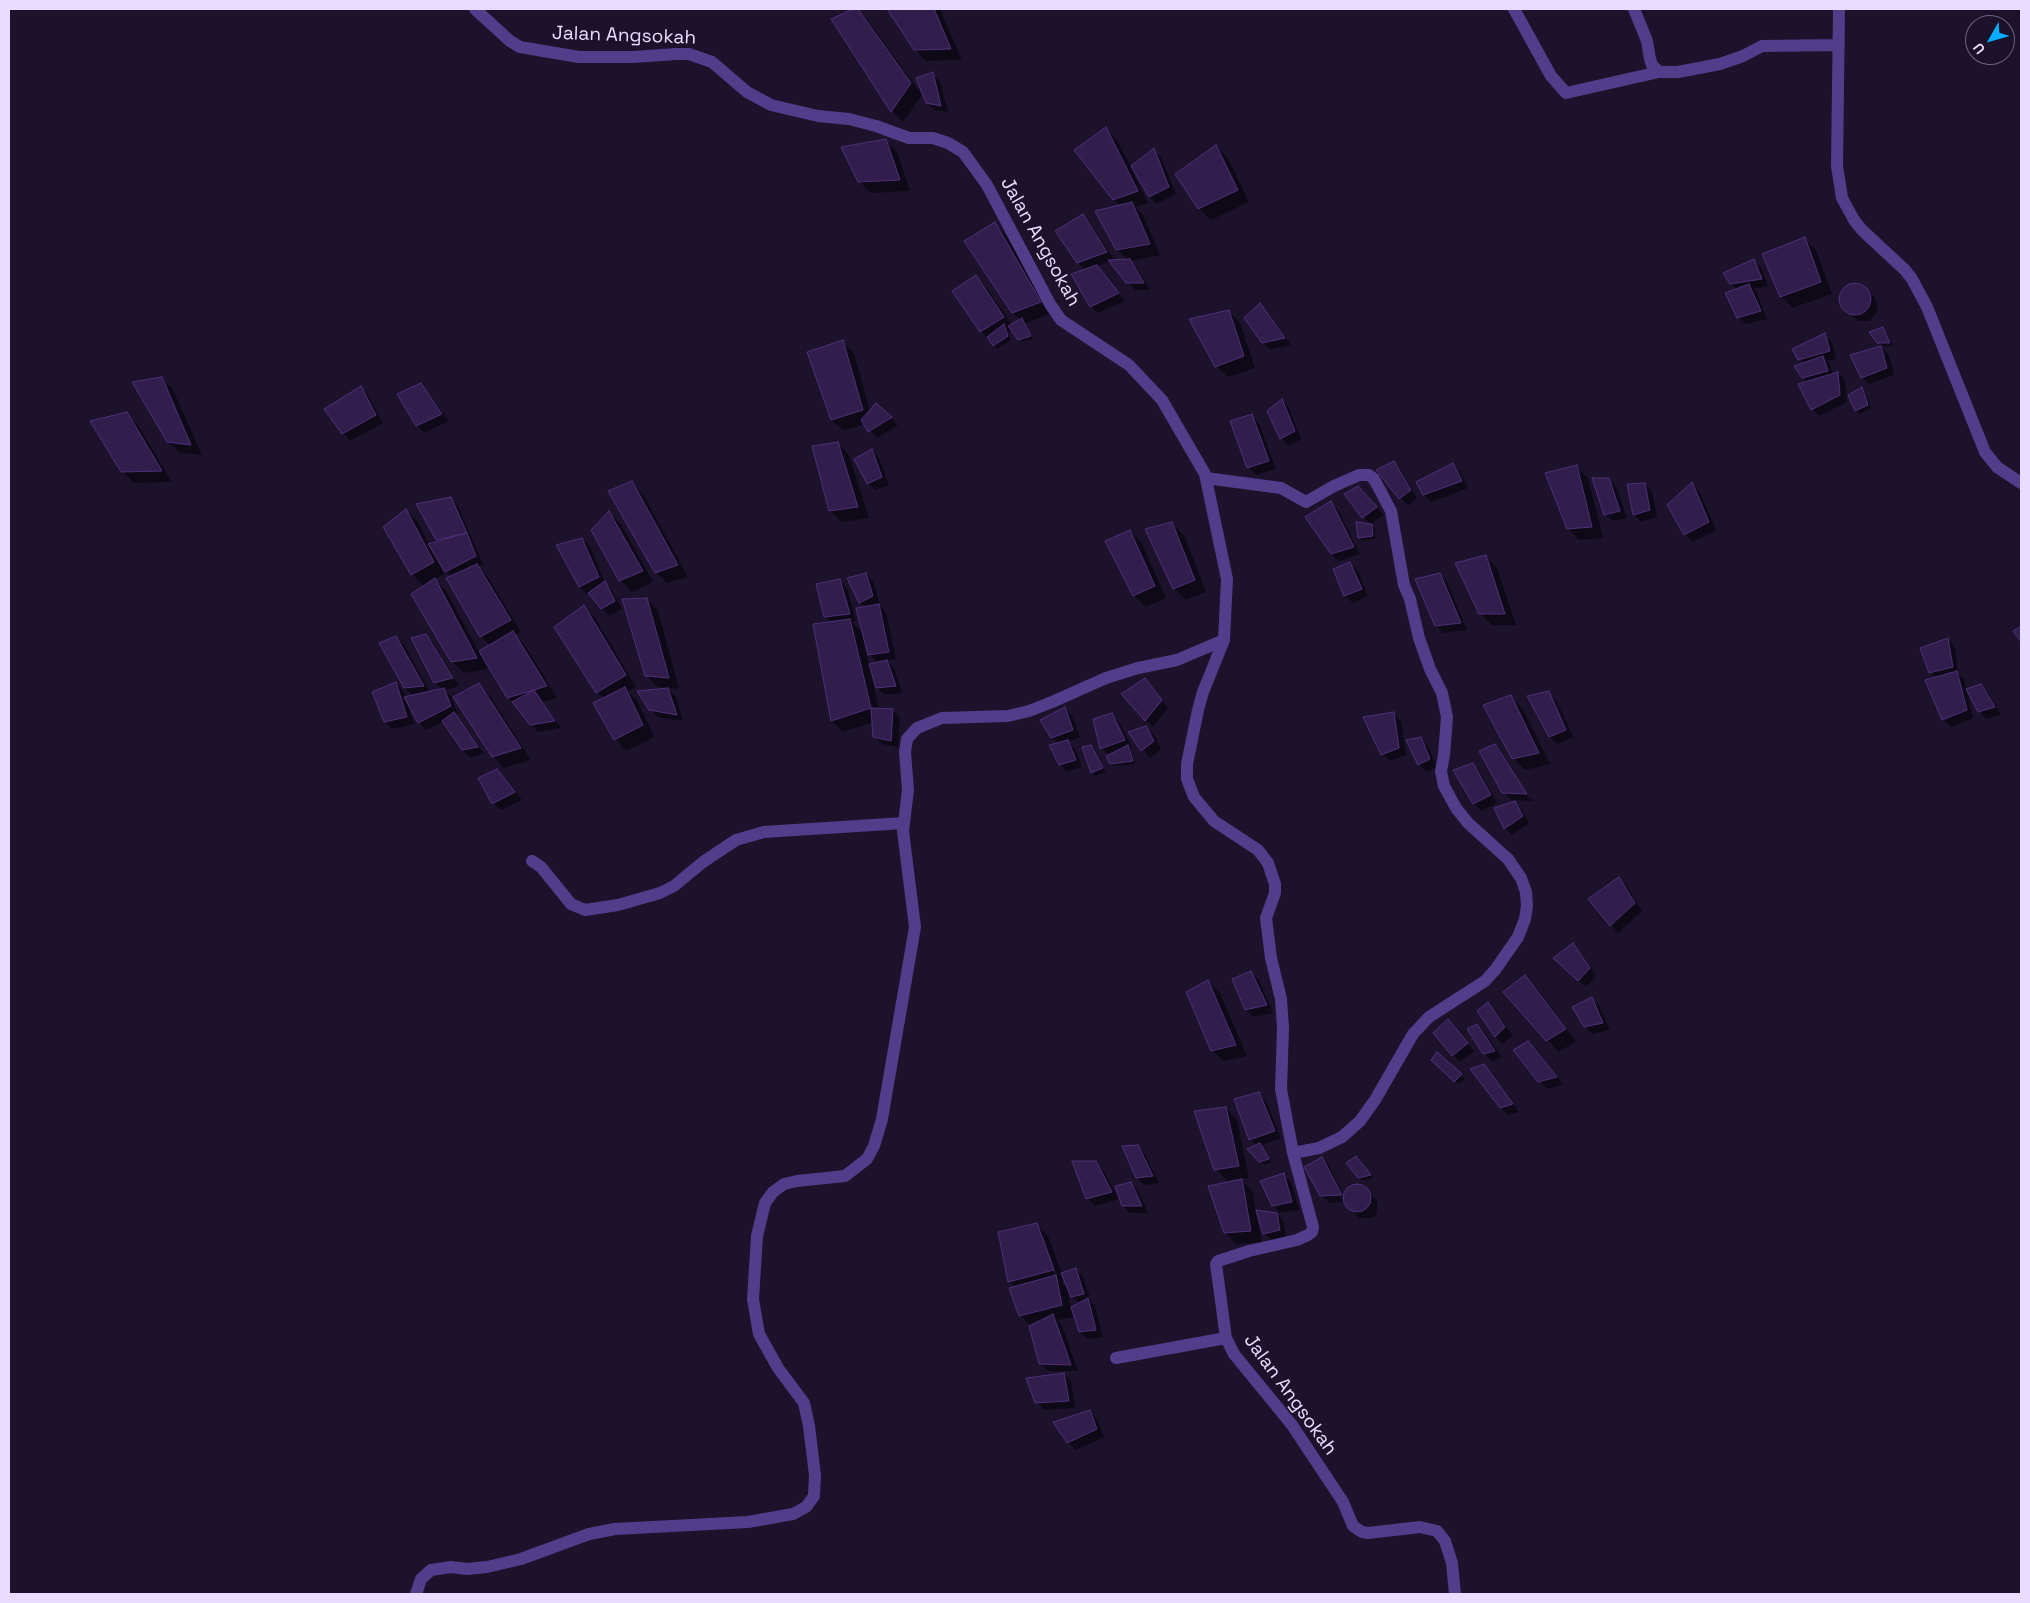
<!DOCTYPE html>
<html>
<head>
<meta charset="utf-8">
<style>
	body { margin:0 }
	#map { position:relative; width:2030px; height:1603px; overflow:hidden; background:#1c122c; font-family:"Space Grotesk",sans-serif }
	canvas { display:block }
	.frame { position:absolute; inset:0; border:10px solid #e9ddff; pointer-events:none }
	.north { position:absolute; left:1965px; top:15px; width:50px; height:50px; box-sizing:border-box; background:#1c122c; border:1px solid #6e6380; border-radius:50%; rotate:232deg; font-size:14px; font-weight:700; line-height:20px; text-align:center; color:#e9ddff }
	.north::after { content:''; display:block; margin:auto; width:18px; height:22px; background:#09adff; clip-path:polygon(50% 0,100% 100%,50% 72%,0 100%) }
</style>
</head>
<body>
<div id="map">
<canvas width="2030" height="1603"></canvas>
<div class="frame"></div>
<div class="north">U</div>
</div>
<script>
const ctx = document.querySelector('canvas').getContext('2d');
ctx.lineJoin = 'round';
function fill(path, color) { ctx.fillStyle = color; ctx.fill(path, 'evenodd'); }
const toPath = rows => new Path2D(rows.map(r => 'M' + r).join(''));
function strokePath(path, color, width, dash) { ctx.strokeStyle = color; ctx.lineWidth = width; ctx.lineCap = dash ? 'butt' : 'round'; ctx.setLineDash(dash || []); ctx.stroke(path); }
function write(font, color, halo, rows, align = 'center') {
  ctx.font = font + ' "Space Grotesk",sans-serif'; ctx.lineWidth = 4; ctx.setLineDash([]); ctx.textBaseline = 'middle'; ctx.strokeStyle = halo; ctx.fillStyle = color; for (const [text, x, y, turn = 0] of rows) {
    ctx.save(); ctx.translate(x, y); ctx.rotate((+turn || 0) * Math.PI / 180); ctx.textAlign = isNaN(turn) ? turn : align; if (halo) ctx.strokeText(text, 0, 0); ctx.fillText(text, 0, 0); ctx.restore();
  }
}
fill(toPath([
	[857,9,868,20,922,95,903,122,892,111,833,19],
	[889,9,940,9,962,60,926,61,915,49],
	[932,74,940,81,948,112,935,110,927,102],
	[1106,129,1117,140,1131,167,1154,150,1161,157,1176,194,1157,204,1150,197,1134,169,1132,170,1148,203,1136,207,1143,215,1160,255,1130,261,1137,268,1150,290,1135,290,1110,261,1097,266,1125,301,1098,313,1091,306,1085,270,1078,263,1083,216,1090,223,1115,261,1128,260,1117,249,1120,206,1114,200],
	[885,141,897,152,910,191,871,193,859,181],
	[1216,146,1228,158,1249,202,1211,220,1199,209,1176,174],
	[995,223,1006,235,1051,313,1025,324,1033,339,1022,342,1012,330,1008,333,1011,340,997,349,981,331,976,277,987,288,1012,325,1021,320,1013,313,966,241],
	[1805,239,1816,250,1832,294,1792,308,1781,296],
	[1754,260,1761,268,1768,286,1753,289,1757,293,1767,319,1746,324,1738,317,1738,290,1731,284],
	[1852,284,1861,285,1865,288,1873,295,1878,305,1876,314,1869,321,1859,321,1855,319,1841,303,1841,293],
	[1260,304,1267,312,1291,345,1270,349,1263,342],
	[1229,311,1240,323,1255,368,1228,377,1216,366],
	[1883,329,1886,332,1893,346,1882,346,1878,342],
	[1824,335,1832,342,1836,359,1827,361,1830,365,1833,374,1838,373,1845,380,1847,402,1819,416,1812,409,1808,382,1803,377,1805,364,1799,359],
	[842,342,854,353,870,411,876,404,898,425,877,438,865,424,844,431,832,420,809,353],
	[1881,347,1889,355,1894,375,1869,384,1862,377],
	[161,378,173,390,202,455,180,453,168,442],
	[420,384,428,392,449,421,424,433,417,426],
	[361,388,368,395,383,423,350,441,343,433],
	[1862,389,1865,392,1871,408,1860,414,1856,410],
	[1282,401,1289,408,1301,439,1289,446,1281,438],
	[126,413,138,425,172,482,134,483,122,471],
	[1251,415,1259,423,1276,469,1256,475,1248,467],
	[837,443,849,455,869,518,842,522,830,511],
	[872,450,879,458,889,485,876,490,868,483],
	[1394,463,1401,470,1417,498,1408,506,1378,471],
	[1452,464,1460,472,1468,488,1432,502,1424,495],
	[1576,467,1588,478,1603,538,1579,540,1568,528],
	[1608,480,1616,487,1627,518,1613,521,1605,514],
	[632,483,643,494,688,577,667,583,656,572],
	[1645,484,1652,492,1657,517,1641,522,1634,514],
	[1692,484,1699,491,1716,530,1692,542,1685,534],
	[1358,488,1384,515,1371,524,1375,528,1375,539,1362,541,1359,537,1371,525,1363,517],
	[450,498,458,506,483,564,478,567,488,577,521,632,515,635,524,644,557,698,543,702,561,728,538,732,508,697,491,646,481,636,452,577,439,560,438,561,444,574,435,579,446,591,488,669,464,673,452,662,425,587,412,574,406,511,418,522,429,545,440,541,437,539],
	[1331,502,1338,510,1360,554,1339,561,1331,554],
	[609,513,621,524,653,582,632,592,620,580],
	[1172,523,1184,535,1206,592,1186,600,1174,588],
	[1130,531,1141,542,1166,598,1146,607,1134,595],
	[582,539,590,546,605,583,612,590,622,609,609,616,590,593,587,594,580,587,558,546],
	[1486,557,1497,568,1516,625,1492,625,1480,613],
	[1350,563,1358,571,1368,596,1353,603,1345,596,1335,570],
	[866,574,873,582,880,604,878,604,886,612,896,659,886,661,894,668,902,693,884,695,877,687,874,676,872,676,879,710,893,710,900,718,898,747,882,744,874,736,873,722,843,732,832,721,814,625,831,622,825,616,840,581,847,588,856,621,852,622,862,632,869,665,878,663,870,655,865,607,860,602],
	[1440,574,1447,582,1467,630,1443,633,1436,625],
	[647,599,658,611,679,689,658,687,646,675],
	[584,607,595,618,636,687,628,692,637,700,654,737,626,751,615,739,604,699,597,692],
	[425,635,433,643,459,686,444,690,451,696,458,714,455,715,484,754,470,757,463,750,444,721,426,730,419,722,407,702,414,724,392,729,385,721,396,683,403,691,406,698,413,696,405,688,396,637,404,645,430,692,442,689,435,683,413,639],
	[1948,639,1955,647,1958,674,1964,679,1973,718,1951,727,1943,719,1936,678,1930,672],
	[479,684,490,696,531,760,504,768,493,756],
	[1981,685,1988,693,2001,715,1986,719,1979,711],
	[1152,687,1168,708,1153,727,1122,695],
	[667,688,676,697,683,721,658,717,650,709],
	[1548,693,1556,700,1573,737,1558,744,1550,737,1529,697],
	[1510,696,1522,708,1550,764,1525,770,1513,758],
	[1065,709,1072,716,1080,737,1068,742,1075,749,1082,767,1067,772,1060,764,1059,744,1052,737],
	[1112,714,1119,722,1132,748,1130,748,1135,764,1114,766,1111,763,1109,756,1101,748],
	[1394,714,1401,721,1406,755,1390,761,1382,754],
	[1146,728,1154,735,1161,749,1150,758,1130,732],
	[1421,738,1428,746,1437,767,1427,772,1419,765,1408,741],
	[1495,745,1501,752,1499,752,1530,800,1532,799,1533,801,1511,800,1503,792],
	[1091,746,1106,772,1095,776,1092,773],
	[1473,765,1480,772,1497,803,1481,811,1474,803],
	[497,770,522,800,501,810,493,803],
	[1514,802,1522,810,1529,823,1512,835,1505,828],
	[1619,879,1627,886,1642,911,1618,933,1589,899],
	[1573,945,1580,952,1596,976,1586,987,1562,966],
	[1251,973,1259,980,1273,1013,1253,1017,1246,1010],
	[1525,977,1536,988,1576,1041,1559,1052,1505,992],
	[1208,982,1220,993,1247,1056,1223,1061,1212,1050],
	[1592,999,1599,1006,1610,1030,1592,1034,1585,1026],
	[1488,1003,1495,1011,1512,1035,1503,1044,1496,1037,1479,1011],
	[1448,1020,1474,1051,1460,1062,1453,1055],
	[1477,1026,1485,1033,1502,1058,1492,1061,1484,1053],
	[1528,1042,1536,1050,1563,1084,1547,1089,1539,1081],
	[1438,1054,1465,1079,1458,1084,1433,1060],
	[1483,1066,1491,1073,1519,1112,1508,1115,1500,1107],
	[1259,1094,1266,1101,1281,1138,1260,1146,1271,1162,1264,1165,1250,1149,1257,1146,1250,1139],
	[1226,1108,1237,1120,1249,1178,1240,1179,1253,1192,1256,1211,1277,1214,1284,1222,1286,1237,1272,1241,1264,1233,1258,1212,1256,1213,1262,1242,1236,1244,1225,1232,1236,1182,1236,1179,1227,1181,1216,1169],
	[1137,1146,1145,1154,1159,1183,1144,1185,1137,1177],
	[1322,1158,1329,1166,1344,1195,1347,1191,1354,1186,1363,1187,1377,1200,1377,1213,1372,1218,1359,1218,1345,1202,1329,1203,1321,1195],
	[1359,1161,1373,1178,1362,1181,1359,1177],
	[1095,1162,1103,1170,1119,1199,1095,1206,1087,1198],
	[1283,1174,1291,1182,1299,1210,1280,1213,1273,1205],
	[1131,1183,1138,1191,1148,1213,1130,1213,1123,1206],
	[1037,1225,1048,1236,1062,1274,1076,1269,1083,1277,1091,1301,1090,1301,1095,1307,1103,1337,1087,1339,1080,1331,1073,1309,1071,1310,1073,1317,1058,1320,1061,1323,1078,1371,1048,1371,1040,1363,1031,1326,1020,1315,1015,1287,1009,1281],
	[1040,1236,1043,1236,1057,1275,1055,1276],
	[1066,1281,1072,1296,1080,1304,1071,1308,1067,1288,1061,1282],
	[1064,1374,1071,1381,1075,1408,1044,1410,1037,1402],
	[1090,1411,1097,1419,1104,1437,1076,1450,1068,1442]
]), '#0007');
const building = toPath([
	[853,9,858,9,911,83,891,112,831,19,853,9],
	[887,9,934,9,951,49,914,50,887,9],
	[933,72,941,106,926,103,916,78,933,72],
	[1106,127,1138,191,1113,200,1074,150,1106,127],
	[886,139,900,180,858,182,841,147,886,139],
	[1216,145,1238,190,1198,209,1175,174,1216,145],
	[1154,148,1169,187,1149,197,1131,166,1154,148],
	[1132,202,1150,244,1116,250,1095,211,1132,202],
	[1083,214,1107,252,1077,263,1055,231,1083,214],
	[995,222,1041,302,1012,313,964,241,995,222],
	[1805,237,1821,282,1780,297,1762,254,1805,237],
	[1130,259,1144,283,1126,283,1108,260,1130,259],
	[1754,259,1762,279,1730,284,1723,273,1754,259],
	[1097,265,1119,293,1090,307,1071,274,1097,265],
	[976,275,1004,317,980,332,952,291,976,275],
	'1839 299a16 16 0 1 1 32 0a16 16 0 1 1-32 0Z',
	[1749,284,1761,311,1737,318,1725,293,1749,284],
	[1260,303,1285,338,1262,343,1244,318,1260,303],
	[1229,310,1244,356,1215,367,1189,319,1229,310],
	[1022,318,1031,336,1018,340,1008,326,1022,318],
	[1004,324,1008,336,993,346,987,337,1004,324],
	[1883,327,1890,343,1877,343,1869,332,1883,327],
	[1825,333,1830,351,1798,360,1792,349,1825,333],
	[843,340,863,410,831,420,807,352,843,340],
	[1881,346,1887,368,1861,378,1850,355,1881,346],
	[1823,356,1828,371,1802,378,1794,366,1823,356],
	[1838,372,1840,395,1811,410,1798,384,1838,372],
	[162,377,191,445,167,442,132,382,162,377],
	[421,383,442,414,416,426,397,394,421,383],
	[361,386,376,415,342,434,324,409,361,386],
	[1862,387,1868,405,1855,411,1848,395,1862,387],
	[1282,399,1295,431,1280,439,1267,411,1282,399],
	[876,403,892,417,868,432,861,420,876,403],
	[127,412,162,471,121,472,90,421,127,412],
	[1252,414,1269,461,1247,468,1230,421,1252,414],
	[838,442,858,507,829,511,812,446,838,442],
	[872,449,882,477,867,484,854,459,872,449],
	[1394,461,1411,490,1399,499,1376,470,1394,461],
	[1453,463,1462,481,1423,495,1416,482,1453,463],
	[1577,465,1592,527,1567,529,1545,473,1577,465],
	[1592,478,1609,478,1620,511,1604,515,1592,478],
	[632,481,678,565,655,573,608,491,632,481],
	[1692,482,1709,522,1684,535,1667,505,1692,482],
	[1645,483,1650,510,1633,515,1627,484,1645,483],
	[1358,486,1377,507,1362,518,1344,494,1358,486],
	[451,497,467,533,436,540,416,504,451,497],
	[1331,501,1354,547,1331,554,1305,517,1331,501],
	[406,509,434,562,411,575,383,527,406,509],
	[609,511,643,571,619,581,591,530,609,511],
	[1172,522,1195,580,1173,589,1145,529,1172,522],
	[1356,522,1372,524,1373,536,1358,538,1356,522],
	[1130,530,1155,586,1133,596,1105,541,1130,530],
	[467,533,476,556,445,572,428,544,467,533],
	[582,538,599,577,579,587,556,545,582,538],
	[1486,555,1505,614,1479,614,1455,563,1486,555],
	[1350,562,1362,589,1344,596,1333,569,1350,562],
	[477,564,511,620,480,637,446,578,477,564],
	[866,573,873,596,859,603,847,578,866,573],
	[1440,573,1461,623,1435,626,1415,579,1440,573],
	[435,578,477,658,451,662,411,594,435,578],
	[840,579,850,614,824,617,816,584,840,579],
	[605,581,615,601,601,609,588,593,605,581],
	[647,598,669,678,645,676,622,599,647,598],
	[879,604,889,652,868,655,856,608,879,604],
	[584,605,626,675,596,693,554,627,584,605],
	[850,619,871,708,831,721,813,624,850,619],
	[2021,626,2021,642,2013,631,2021,626],
	[513,631,547,686,507,698,479,651,513,631],
	[426,634,453,678,434,683,411,638,426,634],
	[396,636,424,686,404,688,379,643,396,636],
	[1948,638,1953,667,1929,673,1920,648,1948,638],
	[887,660,896,686,876,688,869,664,887,660],
	[1957,671,1967,710,1942,720,1925,680,1957,671],
	[1145,678,1162,700,1145,721,1121,694,1145,678],
	[396,682,407,717,384,722,372,692,396,682],
	[479,683,521,748,492,757,453,697,479,683],
	[1981,684,1995,707,1978,712,1966,689,1981,684],
	[625,687,643,725,614,740,593,703,625,687],
	[444,688,451,706,418,723,404,697,444,688],
	[668,688,677,715,649,710,637,691,668,688],
	[534,690,555,721,530,725,512,702,534,690],
	[1549,691,1566,730,1549,737,1527,696,1549,691],
	[1511,695,1539,753,1512,759,1483,705,1511,695],
	[1065,707,1073,730,1051,738,1040,720,1065,707],
	[871,708,893,709,891,741,873,737,871,708],
	[454,712,478,747,462,750,442,721,454,712],
	[1394,712,1399,748,1381,755,1363,717,1394,712],
	[1112,713,1125,740,1100,749,1093,719,1112,713],
	[1146,726,1154,741,1141,751,1128,732,1146,726],
	[1421,737,1430,759,1418,765,1406,740,1421,737],
	[1068,740,1076,760,1059,765,1049,745,1068,740],
	[1495,744,1527,794,1502,793,1479,751,1495,744],
	[1091,745,1103,768,1091,773,1082,747,1091,745],
	[1128,745,1133,761,1110,764,1106,756,1128,745],
	[1473,763,1491,795,1473,804,1453,770,1473,763],
	[497,769,515,792,492,804,478,778,497,769],
	[1515,801,1523,816,1504,829,1494,808,1515,801],
	[1619,877,1635,903,1610,926,1588,899,1619,877],
	[1573,943,1590,968,1578,981,1553,958,1573,943],
	[1251,971,1267,1005,1245,1010,1232,979,1251,971],
	[1525,975,1566,1029,1546,1041,1503,992,1525,975],
	[1208,980,1236,1045,1211,1051,1186,992,1208,980],
	[1592,997,1603,1023,1584,1027,1572,1007,1592,997],
	[1488,1002,1505,1027,1495,1037,1477,1011,1488,1002],
	[1448,1019,1468,1043,1452,1056,1433,1033,1448,1019],
	[1477,1024,1495,1051,1483,1054,1467,1029,1477,1024],
	[1528,1041,1557,1077,1538,1082,1513,1050,1528,1041],
	[1437,1052,1462,1074,1454,1082,1431,1060,1437,1052],
	[1484,1064,1513,1104,1500,1108,1470,1069,1484,1064],
	[1259,1092,1275,1131,1249,1140,1234,1099,1259,1092],
	[1226,1107,1239,1166,1214,1170,1194,1111,1226,1107],
	[1260,1143,1269,1159,1259,1162,1247,1149,1260,1143],
	[1138,1145,1153,1176,1136,1178,1122,1146,1138,1145],
	[1356,1156,1371,1175,1358,1178,1346,1163,1356,1156],
	[1322,1157,1342,1195,1320,1196,1304,1167,1322,1157],
	[1072,1161,1096,1161,1112,1192,1086,1199,1072,1161],
	[1284,1173,1292,1202,1272,1206,1260,1181,1284,1173],
	[1242,1179,1251,1231,1224,1233,1208,1186,1242,1179],
	[1131,1182,1142,1206,1122,1206,1115,1186,1131,1182],
	'1343 1198a14 14 0 1 1 28 0a14 14 0 1 1-28 0Z',
	[1256,1210,1277,1213,1280,1230,1263,1234,1256,1210],
	[1037,1223,1054,1270,1008,1282,998,1232,1037,1223],
	[1076,1268,1084,1294,1071,1297,1061,1273,1076,1268],
	[1056,1275,1062,1305,1019,1316,1009,1288,1056,1275],
	[1088,1298,1096,1330,1079,1332,1071,1307,1088,1298],
	[1053,1314,1071,1365,1039,1364,1029,1326,1053,1314],
	[1064,1373,1069,1401,1035,1403,1026,1378,1064,1373],
	[1090,1410,1097,1429,1067,1443,1053,1422,1090,1410]
]);
fill(building, '#321e4d');
strokePath(building, '#4f3079', 1);
strokePath(toPath([
	[475,9,510,41,520,47,579,57,633,57,676,54,689,54,712,62,747,92,771,105,818,116,849,119,876,126,909,138,933,138,948,143,963,152,987,185,1050,304,1061,320,1129,365,1162,400,1205,474,1227,579,1224,640,1203,692,1198,710,1187,764,1187,779,1194,797,1214,821,1258,850,1268,863,1275,884,1275,893,1266,918,1271,958,1281,999,1283,1028,1281,1089,1293,1153,1313,1227,1312,1232,1308,1235,1297,1240,1249,1251,1218,1261,1216,1264,1226,1338,1234,1354,1292,1425,1343,1502,1353,1526,1362,1532,1368,1533,1420,1527,1437,1531,1445,1541,1452,1563,1455,1594],
	[1514,9,1551,76,1566,93,1659,72],
	[1634,9,1647,41,1650,59,1652,65,1659,72,1678,72,1720,64,1743,56,1762,46,1839,45],
	[1839,9,1837,166,1842,198,1854,220,1862,230,1905,270,1912,279,1927,307,1985,452,1997,467,2021,483],
	[1206,478,1281,488,1306,502,1334,486,1359,475,1369,475,1374,479,1391,511,1404,585,1410,599,1419,638,1430,669,1442,693,1447,717,1444,755,1441,771,1444,786,1456,808,1468,823,1508,859,1521,878,1526,892,1527,906,1525,919,1518,937,1495,970,1485,981,1429,1017,1413,1034,1375,1100,1360,1121,1342,1137,1319,1148,1293,1153],
	[532,861,541,867,571,904,585,910,618,905,660,893,674,886,703,862,736,840,764,832,904,823],
	[1116,1358,1226,1338],
	[416,1594,421,1579,431,1570,451,1567,467,1569,487,1567,521,1559,589,1534,615,1529,748,1522,793,1514,806,1507,814,1496,815,1475,809,1426,804,1403,778,1368,759,1334,753,1299,757,1236,765,1203,773,1192,784,1184,797,1181,845,1176,867,1159,874,1146,882,1119,915,927,903,831,908,790,905,752,907,739,917,728,942,718,1008,716,1029,711,1052,702,1106,678,1138,668,1177,660,1224,640]
]), '#523d8b', 12);
write('19px', '#e9ddff', '#1c122c', [
	["Jalan Angsokah",624,36,2],
	["Jalan Angsokah",1040,242,61],
	["Jalan Angsokah",1290,1395,54]
]);
</script>
</body>
</html>
